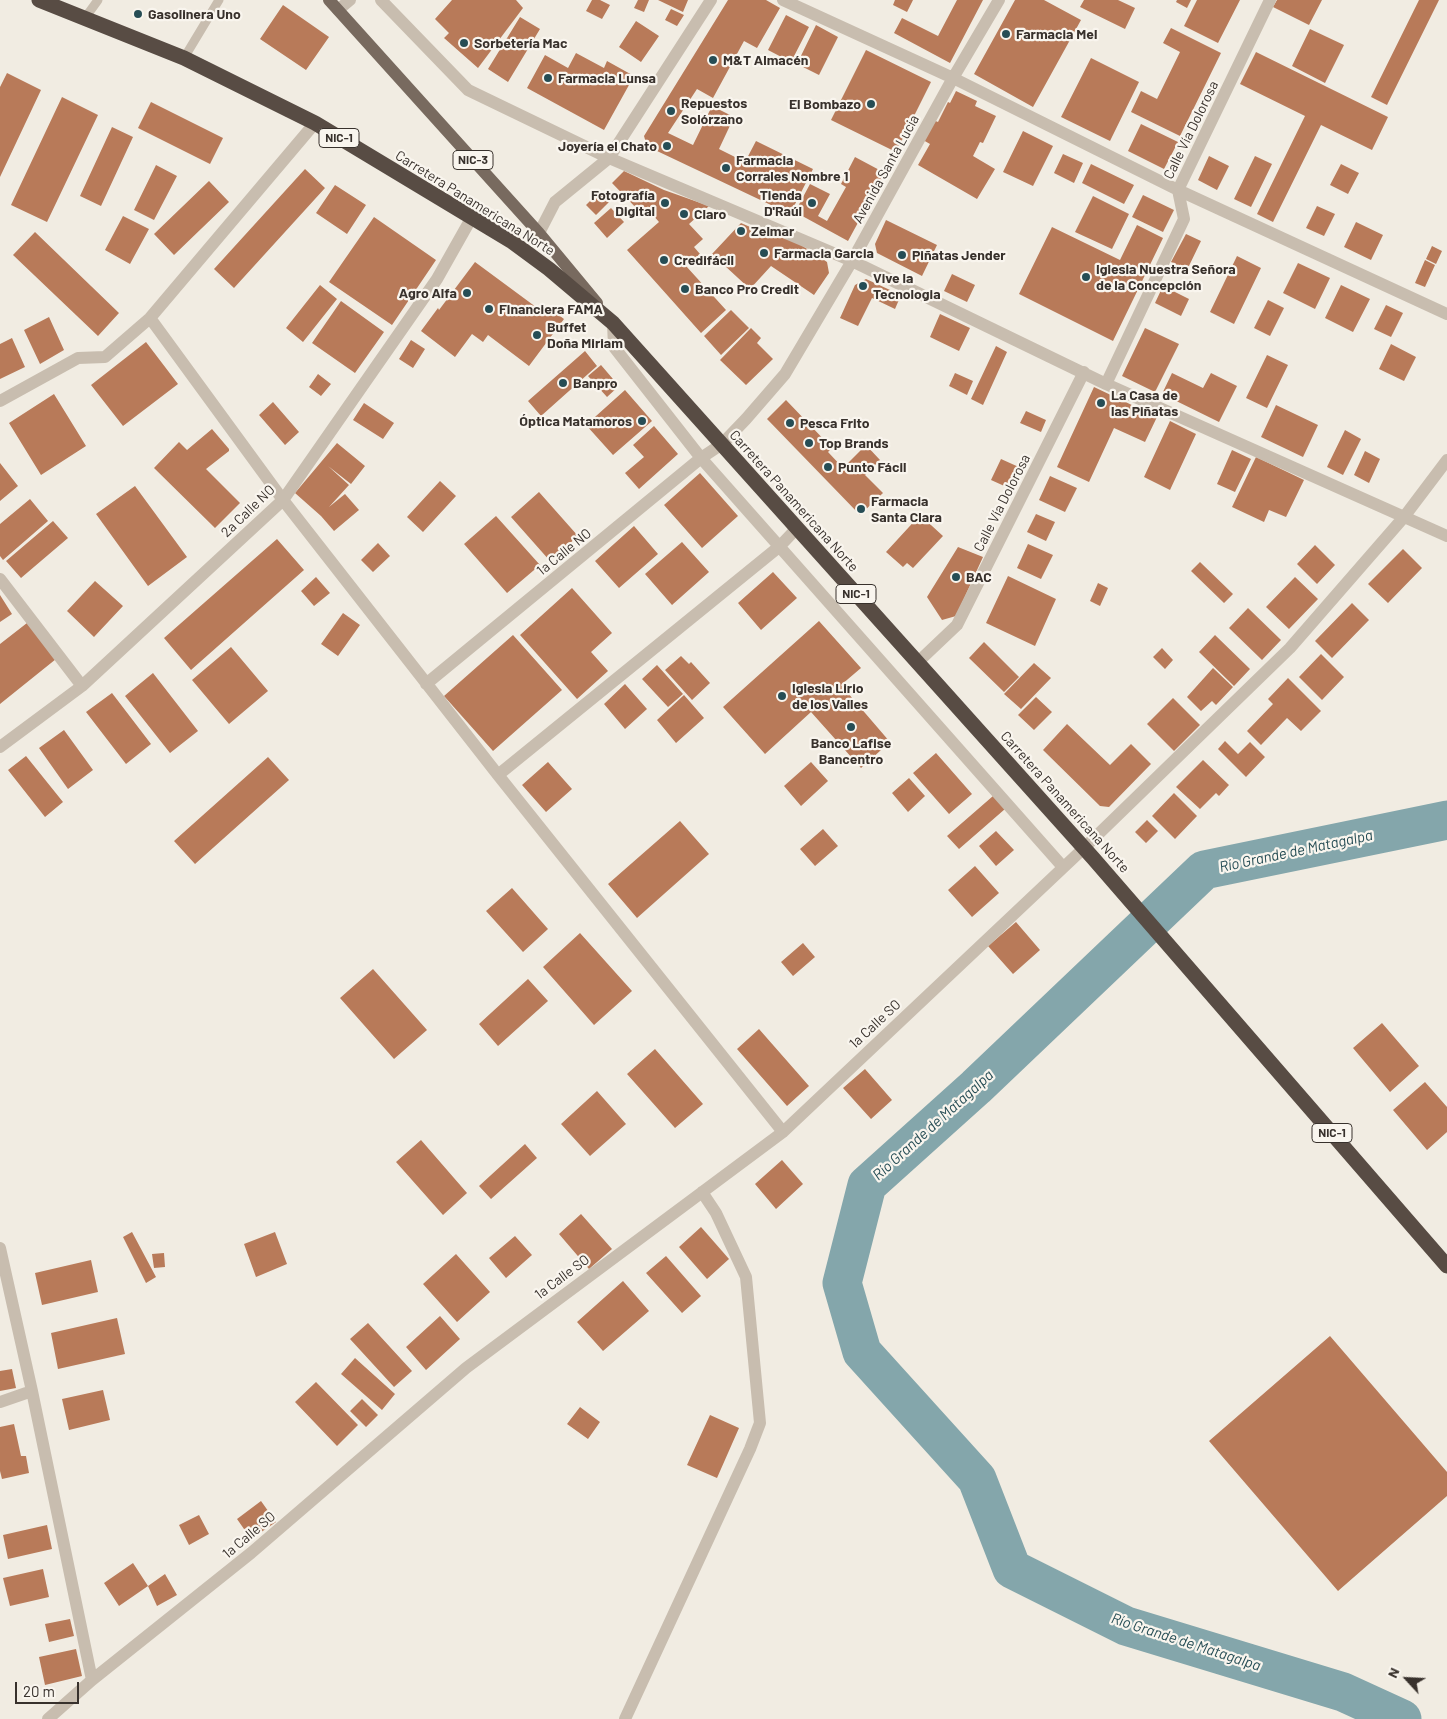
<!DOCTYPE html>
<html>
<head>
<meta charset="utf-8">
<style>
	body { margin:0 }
	#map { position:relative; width:1447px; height:1719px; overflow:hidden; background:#f1ece2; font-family:Barlow,sans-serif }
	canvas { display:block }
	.north { position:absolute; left:1382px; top:1654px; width:50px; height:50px; -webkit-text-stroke:4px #f9f5ee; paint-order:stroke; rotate:295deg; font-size:14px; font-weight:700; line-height:20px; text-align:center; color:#38312c }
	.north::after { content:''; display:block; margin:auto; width:18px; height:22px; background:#38312c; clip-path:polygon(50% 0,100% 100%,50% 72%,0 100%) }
	.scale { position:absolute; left:15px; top:1682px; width:64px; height:22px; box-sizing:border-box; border:2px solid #38312c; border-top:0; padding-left:6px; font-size:15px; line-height:18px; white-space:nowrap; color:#38312c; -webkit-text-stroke:4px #f9f5ee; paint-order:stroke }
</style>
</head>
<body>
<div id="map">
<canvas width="1447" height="1719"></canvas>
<div class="north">N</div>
<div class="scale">20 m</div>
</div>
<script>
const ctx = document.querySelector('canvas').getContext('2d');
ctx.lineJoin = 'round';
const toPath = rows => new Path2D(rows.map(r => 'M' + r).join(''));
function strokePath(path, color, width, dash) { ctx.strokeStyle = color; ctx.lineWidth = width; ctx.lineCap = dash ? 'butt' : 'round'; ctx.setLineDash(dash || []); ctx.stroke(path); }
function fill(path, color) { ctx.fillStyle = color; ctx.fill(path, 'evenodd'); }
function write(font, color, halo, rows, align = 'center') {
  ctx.font = font + ' Barlow,sans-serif'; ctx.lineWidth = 4.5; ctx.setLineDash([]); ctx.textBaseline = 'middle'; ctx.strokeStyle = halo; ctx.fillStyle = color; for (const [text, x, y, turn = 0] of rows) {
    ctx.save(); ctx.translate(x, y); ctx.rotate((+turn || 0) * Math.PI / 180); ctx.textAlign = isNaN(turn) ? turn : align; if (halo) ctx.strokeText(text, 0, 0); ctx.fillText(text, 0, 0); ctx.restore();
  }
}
strokePath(toPath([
	[1402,1719,1343,1692,1126,1626,1012,1569,977,1479,862,1352,842,1283,867,1185,976,1087,1204,870,1447,820]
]), '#84a6ab', 39);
fill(toPath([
	[452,0,516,0,523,8,478,68,444,38,449,33,435,19],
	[592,0,600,0,610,5,602,19,586,11],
	[638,0,649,0,644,12,634,8],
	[658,0,688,0,683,12],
	[728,0,766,0,780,8,757,48,744,41,713,98,697,89,668,133,693,145,712,106,734,117,719,149,745,162,756,141,813,169,790,214,657,151,646,143,644,136],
	[895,0,913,0,907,12,893,5],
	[957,0,983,0,950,63,894,33,902,18,938,36],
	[1015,0,1044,0,1081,20,1033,107,974,74],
	[1084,0,1118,0,1135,8,1125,29,1080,7],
	[1177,0,1191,0,1187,8,1176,2],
	[1197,0,1240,0,1218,43,1184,26],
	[1277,0,1322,0,1309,25,1273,7],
	[1419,0,1439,0,1387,105,1371,97],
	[283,5,329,37,306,70,260,39],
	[671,9,684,15,677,26,665,20],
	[786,15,809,27,791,62,768,50],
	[520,17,540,29,508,82,488,69],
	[636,21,659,36,641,62,619,47],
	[816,25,838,37,819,75,797,64],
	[1171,28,1221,53,1180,136,1131,112,1141,91,1157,99,1180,52,1163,43],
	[1310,29,1344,45,1325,83,1292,66],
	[866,50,931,82,896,152,831,120],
	[1256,52,1388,117,1372,150,1321,125,1273,222,1257,214,1305,116,1240,84],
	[576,53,604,68,607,61,634,76,604,130,527,88,545,55,568,68],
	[1091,58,1139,82,1110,141,1061,117],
	[7,73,41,90,0,177,0,87],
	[956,91,977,101,975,106,996,116,983,143,980,142,973,156,995,169,977,199,918,165,930,144,923,140,933,120,938,122,948,102,950,103],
	[62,97,98,115,47,222,11,205],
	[151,102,223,138,210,164,138,128],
	[1141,124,1178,142,1164,169,1128,151],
	[112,127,133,137,101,206,80,196],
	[1023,131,1053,146,1033,186,1003,172],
	[1063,154,1083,163,1074,183,1054,173],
	[1209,156,1229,166,1217,190,1198,180],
	[1255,156,1272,164,1251,207,1234,199],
	[855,157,885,173,848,241,795,212,810,184,830,194,818,216,827,221,846,187,841,184],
	[1091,164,1134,185,1124,204,1082,183],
	[1341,164,1359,173,1348,194,1330,185],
	[156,165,177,176,154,220,134,210],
	[305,169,325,188,234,288,214,269],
	[624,171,664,190,709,206,689,224,703,239,694,247,700,254,686,266,726,310,701,333,627,250,659,222,646,207,640,212,612,183],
	[209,181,229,202,174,255,154,234],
	[335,185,366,205,347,234,316,213],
	[599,192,609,202,596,215,586,205],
	[1143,195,1174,210,1163,232,1132,217],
	[1093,196,1129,214,1112,249,1075,232],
	[1317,206,1335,214,1324,236,1306,228],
	[611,208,624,222,607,238,594,223],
	[123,216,149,229,130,264,105,250],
	[374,217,436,260,392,325,329,282],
	[886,220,937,245,922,276,877,253,875,244],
	[1356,222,1383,235,1371,260,1344,247],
	[741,223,764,233,795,241,827,262,829,273,814,295,771,266,750,289,712,254],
	[1137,225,1163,238,1113,341,1019,294,1052,227,1120,260],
	[35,232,119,313,98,336,13,255],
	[1186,234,1201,241,1187,270,1171,262],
	[1432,246,1442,251,1436,264,1426,259],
	[1237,256,1261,268,1234,324,1210,312],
	[1425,260,1435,265,1425,287,1415,283],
	[475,262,540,310,545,305,564,319,529,366,488,335,483,342,472,334,455,357,421,331,438,308,439,310],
	[1298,263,1330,278,1315,309,1283,293],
	[952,274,975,285,967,302,944,291],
	[866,279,901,295,895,309,872,298,858,326,840,318,855,285],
	[320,285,337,299,303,342,286,328],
	[1341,285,1370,299,1353,332,1325,318],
	[1163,286,1189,299,1181,316,1155,303],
	[1268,300,1284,308,1270,336,1254,328],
	[341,301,384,332,355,373,312,343],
	[1386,305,1403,313,1391,337,1374,329],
	[731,310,749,328,721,355,704,336],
	[940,314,970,328,959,351,930,337],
	[49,317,64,350,40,364,24,330],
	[751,328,761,338,757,343,773,359,746,385,720,360],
	[1145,328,1179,344,1155,392,1122,376],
	[12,338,25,367,0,379,0,344],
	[411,340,425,349,413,368,399,359],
	[146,342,178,384,123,426,91,385],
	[1391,344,1416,357,1404,381,1379,369],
	[996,346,1007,352,983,405,971,399],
	[585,351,597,366,541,416,528,401],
	[1267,355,1288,365,1267,408,1246,398],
	[601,365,619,386,607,397,588,376],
	[955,373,973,381,967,395,949,386],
	[1172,373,1203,388,1211,373,1237,386,1219,422,1162,394],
	[318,374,331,384,321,396,309,387],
	[1094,387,1157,417,1145,442,1114,428,1089,482,1057,467],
	[625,390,652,421,613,455,586,425],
	[54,394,86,446,41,475,9,423],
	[786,400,832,448,828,452,843,468,866,445,880,460,865,475,883,493,860,515,767,419],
	[273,402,299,432,285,445,259,415],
	[364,403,394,423,383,439,353,420],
	[1276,405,1318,425,1303,457,1261,437],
	[1026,411,1046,420,1041,432,1020,423],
	[1170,421,1196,434,1170,490,1144,477],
	[654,426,678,454,639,489,625,473,644,457,633,445],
	[212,429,229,449,229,451,206,469,240,503,215,528,154,468,179,442,187,450],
	[1345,430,1361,439,1343,475,1327,467],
	[337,443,365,466,351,484,328,466,349,485,329,507,345,494,359,510,334,531,321,516,295,493],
	[1232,450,1251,459,1235,492,1217,484],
	[1365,451,1380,459,1369,483,1354,475],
	[1256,457,1304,480,1286,517,1269,510,1264,522,1232,507],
	[1001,459,1021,468,1011,489,991,480],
	[0,463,18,486,0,501],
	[700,473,738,516,702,548,664,505],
	[1050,476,1077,488,1065,512,1039,500],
	[440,481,456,496,423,532,407,517],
	[135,486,187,557,148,586,96,514],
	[539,492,578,536,550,561,511,517],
	[30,499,48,521,3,560,0,556,0,524],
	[1036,514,1055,522,1046,541,1027,532],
	[920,515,943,536,913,568,907,563,903,567,886,552],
	[496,516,540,565,507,593,464,544],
	[53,521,68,538,21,578,6,561],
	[634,526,658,554,619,588,595,561],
	[277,539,304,570,191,670,164,638],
	[682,542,709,572,672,605,645,574],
	[378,543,390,556,373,572,361,560],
	[1028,544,1053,555,1041,579,1017,568],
	[1315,545,1335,565,1317,584,1297,564],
	[958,547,983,557,956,616,942,620,927,597],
	[1403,549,1422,568,1388,603,1368,584],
	[1200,562,1233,594,1224,603,1191,571],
	[773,572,797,598,761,630,738,603],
	[1008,576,1056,599,1035,646,986,623],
	[316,577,330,593,314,606,301,591],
	[1295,577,1318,599,1289,629,1266,607],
	[95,581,123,606,94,637,67,611],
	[1098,583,1108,588,1100,606,1090,601],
	[572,588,612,633,591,652,608,671,577,699,520,635],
	[0,595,12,614,0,622],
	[1352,603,1369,620,1332,658,1315,641],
	[1248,608,1281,640,1262,660,1229,628],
	[343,613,360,625,338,656,321,644],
	[819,621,861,668,841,685,890,742,861,768,811,712,765,754,723,707],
	[27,623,56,659,0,704,0,644],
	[513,635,562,690,493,751,444,696],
	[1215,635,1250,669,1234,686,1199,652],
	[984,642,1019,677,1004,692,969,658],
	[231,647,268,691,229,724,192,680],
	[1162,648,1173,660,1165,669,1153,657],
	[1321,654,1344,677,1322,700,1299,677],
	[681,656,689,664,691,662,710,683,692,700,665,670],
	[1034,663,1051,678,1021,709,1004,694],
	[657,665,683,694,668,707,642,679],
	[1213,668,1233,687,1216,705,1212,701,1201,711,1187,697],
	[153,673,198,731,170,753,125,696],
	[1288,678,1321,711,1301,731,1287,718,1261,745,1247,731,1273,704,1268,699],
	[625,684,647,709,625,729,604,704],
	[112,693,151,744,126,764,86,712],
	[684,695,704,718,676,743,657,720],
	[1036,697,1052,712,1034,730,1018,715],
	[1173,698,1200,725,1174,751,1147,724],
	[1067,724,1110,765,1131,744,1151,764,1109,807,1100,806,1043,750],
	[64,730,93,770,68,789,39,748],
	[1225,741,1238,754,1250,742,1265,757,1246,777,1218,749],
	[936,753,972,794,949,814,913,773],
	[26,756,63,802,45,817,8,770],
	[268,757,289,780,195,864,174,841],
	[1203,760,1229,785,1219,796,1216,793,1200,809,1176,787],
	[548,762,572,789,546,812,522,785],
	[811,762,828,781,801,806,784,786],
	[909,778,925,796,908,812,892,793],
	[1174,793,1197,816,1175,839,1152,816],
	[993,796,1005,809,959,849,947,836],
	[1147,820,1158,831,1146,843,1135,832],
	[680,821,709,854,637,918,608,884],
	[823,829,838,846,815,866,800,849],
	[996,831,1014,850,996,866,979,846],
	[975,866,999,893,972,917,948,890],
	[512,888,548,929,523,952,486,911],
	[1016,922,1040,950,1013,974,988,946],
	[580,933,632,991,594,1025,543,967],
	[803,943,815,957,793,976,781,962],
	[373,969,427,1030,394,1059,340,998],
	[528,979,548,1001,498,1046,479,1024],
	[1382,1023,1419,1066,1390,1092,1353,1048],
	[759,1029,809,1086,787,1106,737,1049],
	[655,1049,703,1104,675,1128,627,1074],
	[865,1069,892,1100,871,1119,843,1088],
	[1425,1082,1447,1107,1447,1132,1427,1150,1393,1110],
	[597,1091,626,1124,590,1156,561,1124],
	[421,1140,467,1193,443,1215,396,1162],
	[525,1144,537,1158,491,1199,479,1186],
	[782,1160,803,1184,776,1209,755,1184],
	[581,1214,612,1249,589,1269,559,1234],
	[701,1227,729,1259,707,1279,679,1247],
	[132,1232,156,1277,146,1283,123,1237],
	[275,1232,287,1264,256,1277,244,1244],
	[515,1236,532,1255,506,1278,489,1258],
	[164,1253,165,1267,154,1268,152,1254],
	[456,1254,490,1292,457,1322,423,1284],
	[666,1256,701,1296,682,1313,646,1273],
	[91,1260,98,1292,42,1305,35,1273],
	[623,1281,649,1311,603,1351,577,1322],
	[440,1316,460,1339,426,1370,406,1347],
	[117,1318,125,1354,58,1369,51,1333],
	[368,1323,412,1371,394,1387,350,1339],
	[1330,1336,1447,1472,1447,1496,1338,1591,1209,1441],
	[355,1358,395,1394,382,1410,341,1374],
	[12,1369,16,1388,0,1391,0,1371],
	[316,1382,358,1425,337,1446,295,1402],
	[103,1390,110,1420,69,1430,62,1399],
	[362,1399,378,1415,366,1427,350,1411],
	[580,1407,600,1422,588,1439,567,1424],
	[710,1415,739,1428,717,1478,687,1465],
	[14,1424,21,1456,26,1456,29,1473,2,1479,0,1471,0,1427],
	[261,1501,276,1522,251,1539,237,1519],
	[199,1515,209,1534,189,1545,179,1525],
	[47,1525,52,1549,8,1559,3,1535],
	[133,1563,148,1586,119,1606,104,1583],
	[43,1569,49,1597,10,1606,3,1578],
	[165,1574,177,1595,157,1606,148,1586],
	[70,1619,74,1636,49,1642,45,1624],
	[76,1649,82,1676,45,1685,39,1657]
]), '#b87a59');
strokePath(toPath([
	[85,18,98,0],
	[184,58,219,0]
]), '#c8bdaf', 9);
strokePath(toPath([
	[381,0,468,90,609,158,852,261,1106,384,1447,536],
	[783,0,953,78,1178,190,1447,314],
	[338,10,350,0],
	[539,233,555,202,609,158,711,0],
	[150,318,283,500,498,775,783,1132],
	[613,323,614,347,701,458,1063,867],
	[1106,384,1184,219,1178,190,1270,0],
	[0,401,78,358,105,357,150,318,315,123],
	[0,579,82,686],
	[918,662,957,625,1084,372],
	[426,684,701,458,722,444,746,419,785,374,852,261,953,78,999,0],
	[0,747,82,686,283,500,437,279,472,217],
	[498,775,780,546,797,528],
	[0,1248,32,1391,92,1680],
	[0,1402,32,1391],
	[48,1719,92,1680,251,1553,466,1368,783,1132,1084,848,1290,648,1404,517,1447,460],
	[625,1719,750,1449,760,1423,746,1277,716,1213,702,1192]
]), '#c8bdaf', 12);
strokePath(toPath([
	[329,0,539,233,597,303]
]), '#786a5f', 12);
strokePath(toPath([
	[39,0,184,58,315,123,511,241,549,269,613,323,1093,858,1447,1266]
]), '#584c44', 15);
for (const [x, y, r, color] of [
	[138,14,5,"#264d55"],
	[1006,34,5,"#264d55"],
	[464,43,5,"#264d55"],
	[713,60,5,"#264d55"],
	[548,78,5,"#264d55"],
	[871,104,5,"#264d55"],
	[671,111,5,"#264d55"],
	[667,146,5,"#264d55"],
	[726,168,5,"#264d55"],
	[665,203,5,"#264d55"],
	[812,203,5,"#264d55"],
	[684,214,5,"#264d55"],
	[741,231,5,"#264d55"],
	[764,253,5,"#264d55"],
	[902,255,5,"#264d55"],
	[664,260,5,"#264d55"],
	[1086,277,5,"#264d55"],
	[863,286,5,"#264d55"],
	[685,289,5,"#264d55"],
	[467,293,5,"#264d55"],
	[489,309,5,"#264d55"],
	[537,335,5,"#264d55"],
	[563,383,5,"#264d55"],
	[1101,403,5,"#264d55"],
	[642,421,5,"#264d55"],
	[790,423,5,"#264d55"],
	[809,443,5,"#264d55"],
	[828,467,5,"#264d55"],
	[861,509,5,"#264d55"],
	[956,577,5,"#264d55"],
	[782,696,5,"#264d55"],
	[851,727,5,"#264d55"]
]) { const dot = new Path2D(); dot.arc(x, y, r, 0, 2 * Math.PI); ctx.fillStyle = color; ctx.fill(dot); strokePath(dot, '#f9f5ee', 2); }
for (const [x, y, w] of [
	[339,138,40],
	[473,160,40],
	[856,594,40],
	[1332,1133,40]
]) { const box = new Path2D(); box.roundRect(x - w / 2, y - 9.5, w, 19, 4); ctx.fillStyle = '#f9f5ee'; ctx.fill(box); strokePath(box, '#38312c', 1); }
write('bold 12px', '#38312c', null, [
	["NIC-1",339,138],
	["NIC-3",473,160],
	["NIC-1",856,594],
	["NIC-1",1332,1133]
]);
write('bold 14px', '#38312c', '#f9f5ee', [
	["Gasolinera Uno",148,14],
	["Farmacia Mel",1016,34],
	["Sorbetería Mac",474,43],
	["M&T Almacén",723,60],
	["Farmacia Lunsa",558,78],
	["Repuestos",681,103],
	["Solórzano",681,119],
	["El Bombazo",861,104,"right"],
	["Joyería el Chato",657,146,"right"],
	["Farmacia",736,160],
	["Corrales Nombre 1",736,176],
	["Fotografía",655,195,"right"],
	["Digital",655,211,"right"],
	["Tienda",802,195,"right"],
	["D'Raúl",802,211,"right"],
	["Claro",694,214],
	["Zelmar",751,231],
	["Farmacia Garcia",774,253],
	["Piñatas Jender",912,255],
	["Credifácil",674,260],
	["Iglesia Nuestra Señora",1096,269],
	["de la Concepción",1096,285],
	["Vive la",873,278],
	["Tecnologia",873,294],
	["Banco Pro Credit",695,289],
	["Agro Alfa",457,293,"right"],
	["Financiera FAMA",499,309],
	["Buffet",547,327],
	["Doña Miriam",547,343],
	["Banpro",573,383],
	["La Casa de",1111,395],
	["las Piñatas",1111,411],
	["Óptica Matamoros",632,421,"right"],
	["Pesca Frito",800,423],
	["Top Brands",819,443],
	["Punto Fácil",838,467],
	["Farmacia",871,501],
	["Santa Clara",871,517],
	["BAC",966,577],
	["Iglesia Lirio",792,688],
	["de los Valles",792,704],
	["Banco Lafise",851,743,"center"],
	["Bancentro",851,759,"center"]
], 'left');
write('14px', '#38312c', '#f9f5ee', [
	["Calle Vía Dolorosa",1191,130,-64],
	["Avenida Santa Lucía",886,169,-61],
	["Carretera Panamericana Norte",475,203,32],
	["Carretera Panamericana Norte",794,501,48],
	["Calle Vía Dolorosa",1002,503,-63],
	["2a Calle NO",248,511,-44],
	["1a Calle NO",564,552,-39],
	["Carretera Panamericana Norte",1065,802,48],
	["1a Calle SO",875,1024,-43],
	["1a Calle SO",562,1277,-37],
	["1a Calle SO",249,1535,-40]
]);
write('italic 15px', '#264d55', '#f9f5ee', [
	["Río Grande de Matagalpa",1296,851,-12],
	["Río Grande de Matagalpa",933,1125,-42],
	["Río Grande de Matagalpa",1186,1642,18]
]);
</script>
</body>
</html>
